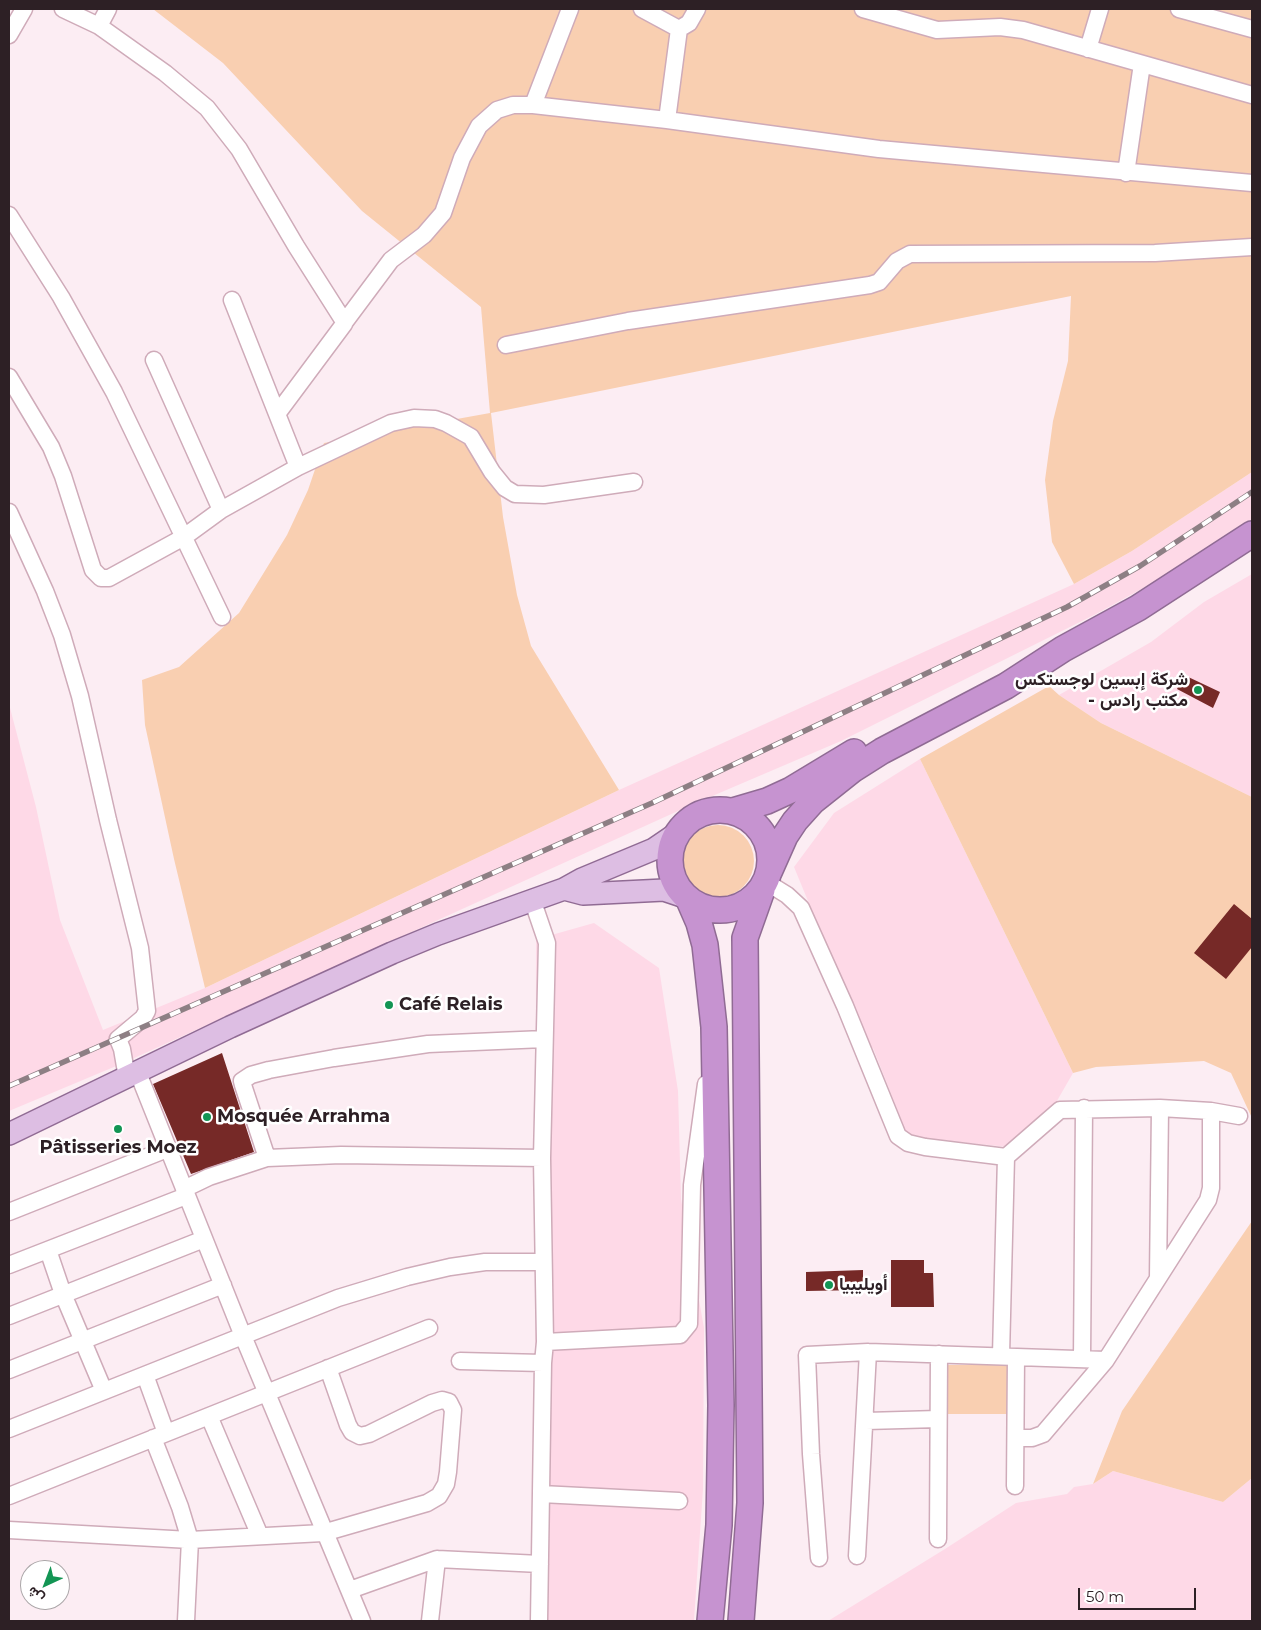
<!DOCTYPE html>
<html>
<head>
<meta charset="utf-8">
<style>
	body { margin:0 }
	#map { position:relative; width:1261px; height:1630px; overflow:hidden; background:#fcedf3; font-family:Montserrat,Vazirmatn,sans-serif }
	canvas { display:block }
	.frame { position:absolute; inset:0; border:10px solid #2d2025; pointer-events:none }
	.north { position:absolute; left:20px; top:1560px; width:50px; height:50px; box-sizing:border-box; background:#fff; border:1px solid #aba6a8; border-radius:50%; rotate:223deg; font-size:14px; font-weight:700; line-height:20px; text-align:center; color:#2d2025 }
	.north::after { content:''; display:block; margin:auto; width:18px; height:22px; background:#139554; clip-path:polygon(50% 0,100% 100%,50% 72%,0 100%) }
	.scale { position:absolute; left:1078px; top:1588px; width:118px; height:22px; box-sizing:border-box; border:2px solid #2d2025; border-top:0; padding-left:6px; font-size:15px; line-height:18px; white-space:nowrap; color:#2d2025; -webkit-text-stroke:4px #fff; paint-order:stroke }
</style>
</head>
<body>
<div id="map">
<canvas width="1261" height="1630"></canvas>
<div class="frame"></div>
<div class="north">ش</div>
<div class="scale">50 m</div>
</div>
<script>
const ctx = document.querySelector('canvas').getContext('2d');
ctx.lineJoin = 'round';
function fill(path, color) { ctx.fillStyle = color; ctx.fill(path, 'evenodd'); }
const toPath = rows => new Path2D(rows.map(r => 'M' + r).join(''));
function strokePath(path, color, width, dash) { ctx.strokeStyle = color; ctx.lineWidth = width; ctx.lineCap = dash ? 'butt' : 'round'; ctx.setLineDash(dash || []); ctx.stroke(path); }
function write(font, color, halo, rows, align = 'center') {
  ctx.font = font + ' Montserrat,Vazirmatn,sans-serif'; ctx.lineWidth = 5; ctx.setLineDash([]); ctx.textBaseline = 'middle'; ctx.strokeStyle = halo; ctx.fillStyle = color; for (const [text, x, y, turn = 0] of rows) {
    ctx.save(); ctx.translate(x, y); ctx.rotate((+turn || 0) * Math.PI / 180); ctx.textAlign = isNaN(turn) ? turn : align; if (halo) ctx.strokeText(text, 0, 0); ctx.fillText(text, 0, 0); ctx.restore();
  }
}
fill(toPath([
	[1252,472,1252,521,1158,580,1096,614,841,741,689,806,121,1064,9,1111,9,704,36,807,60,920,103,1030,205,988,619,790,1074,584,1132,551],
	[1252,574,1252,797,1101,723,1059,695,1151,642,1204,602],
	[920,759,1073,1073,1042,1127,1008,1147,911,1137,906,1132,873,1048,869,1049,794,867,834,813],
	[594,923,659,968,678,1091,681,1199,704,1328,703,1489,694,1620,535,1621,536,935,555,934],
	[1113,1471,1223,1502,1252,1478,1252,1621,828,1621,945,1549,1016,1503,1067,1494,1074,1487,1093,1484]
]), '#fed9e7');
fill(toPath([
	[153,9,1252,9,1252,472,1132,551,1074,584,1052,542,1045,480,1053,421,1068,361,1071,296,491,413,503,517,517,595,531,646,619,790,205,988,174,859,145,725,142,680,179,667,239,613,287,535,308,490,324,443,490,413,481,307,362,211,223,63],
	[1049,686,1059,695,1101,723,1252,797,1252,1118,1231,1073,1204,1061,1096,1067,1073,1073,920,759],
	'682 861a36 36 0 1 1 72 0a36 36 0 1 1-72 0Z',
	[1252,1221,1252,1478,1223,1502,1113,1471,1093,1484,1122,1411],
	[945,1365,1009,1365,1009,1414,946,1414]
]), '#f9cfb1');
fill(toPath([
	[1184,675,1220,692,1213,708,1177,689],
	[1234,904,1252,919,1252,947,1226,979,1194,953],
	[222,1053,254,1152,191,1174,153,1084],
	[891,1260,924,1260,924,1273,933,1273,934,1307,891,1307],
	[863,1270,863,1290,806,1291,806,1272]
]), '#762927');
const minor = toPath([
	[63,9,99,26,165,73,207,108,239,149,296,246,343,320,344,324,277,414],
	[642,9,679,29,667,120],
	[863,9,937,30,1000,27,1023,30,1252,95],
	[1179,9,1252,29],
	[99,26,108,9],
	[679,29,689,23,697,9],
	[9,35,24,9],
	[1088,49,1100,9],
	[533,105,570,9],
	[1126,173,1142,64],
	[9,215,61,297,114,392,222,617],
	[344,323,391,260,424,235,443,213,462,158,479,126,497,110,513,105,533,105,667,120,879,149,1252,183],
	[506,345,628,321,870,285,879,282,897,261,910,254,1155,253,1252,247],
	[154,360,221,510],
	[9,377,51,447,63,476,93,570,101,578,109,578,184,537,221,510,298,467,232,300],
	[298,467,391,423,414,418,435,419,446,423,471,437,492,472,505,488,515,494,544,495,634,482],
	[9,512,45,591,62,635,80,696,108,820,140,948,147,1011,143,1018,118,1039,122,1049,127,1078],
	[766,882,787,895,801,908,845,1006,898,1136,908,1143,925,1147,1006,1157],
	[533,902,547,943,542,1158,545,1342,543,1363,539,1621],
	[138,1073,243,1336,362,1621],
	[267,1158,243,1085,242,1081,251,1075,269,1070,334,1058,428,1044,544,1039],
	[184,1189,209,1177,267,1158,341,1155,542,1158],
	[9,1212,167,1149],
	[48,1250,63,1294,104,1391],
	[9,1265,186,1196],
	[1158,1278,1160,1108],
	[9,1316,204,1239],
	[545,1342,680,1335,689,1324,692,1185,706,1084],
	[1001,1355,1006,1157,1060,1110,1160,1108,1211,1111,1239,1116],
	[1082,1359,1084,1108],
	[460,1361,543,1363],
	[9,1370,223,1285],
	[145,1375,166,1433],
	[209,1416,260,1536],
	[866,1421,938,1419],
	[9,1429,338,1298,407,1277,450,1267,485,1262,543,1262],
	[153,1438,180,1507,190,1540,186,1621],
	[1017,1438,1032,1438,1043,1434,1106,1360,1208,1200,1211,1188,1211,1111],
	[1015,1486,1016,1357],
	[541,1494,679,1501],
	[9,1496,429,1328],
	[9,1530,190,1540,323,1533,427,1503,439,1496,446,1484,448,1472,453,1410,449,1402,442,1400,432,1403,369,1434,360,1436,352,1432,348,1425,328,1368],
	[938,1539,939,1354],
	[857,1556,868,1352],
	[819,1558,811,1454,807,1355,868,1352,1106,1360],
	[350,1590,437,1559,540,1564],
	[430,1621,437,1559]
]);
const major = toPath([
	[564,889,583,894,664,890,685,897],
	[9,1134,230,1027,392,953,438,934,564,889,582,879,654,849,676,834]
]);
const highway = toPath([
	'670 860a50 50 0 1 1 100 0a50 50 0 1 1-100 0Z',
	[733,811,767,801,791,790,854,752],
	[769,872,785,836,795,821,813,801,852,770,882,751,1006,686,1063,649,1138,608,1252,534],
	[689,900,699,923,705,945,714,1027,721,1405,719,1525,710,1621],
	[741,1621,750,1503,745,938,762,890]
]);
strokePath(minor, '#cfabb9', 19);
strokePath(major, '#906b94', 24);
strokePath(highway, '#906b94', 28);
strokePath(minor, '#fff', 16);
strokePath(major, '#ddbee3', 21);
strokePath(highway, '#c693d0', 25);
const rail = toPath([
	[9,1086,652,803,1067,607,1140,566,1252,492]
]);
strokePath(rail, '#8d7f84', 5.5);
strokePath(rail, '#fff', 4, [11]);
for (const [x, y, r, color] of [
	[1198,690,5,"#139554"],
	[389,1005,5,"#139554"],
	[207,1117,5,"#139554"],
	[118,1129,5,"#139554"],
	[829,1285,5,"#139554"]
]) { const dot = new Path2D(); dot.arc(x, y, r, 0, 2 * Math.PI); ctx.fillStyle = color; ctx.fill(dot); strokePath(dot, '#fff', 2); }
write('bold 18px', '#2d2025', '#fff', [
	["شركة إبسين لوجستكس",1188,680,"right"],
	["- مكتب رادس",1188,701,"right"],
	["Café Relais",399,1005],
	["Mosquée Arrahma",217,1117],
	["Pâtisseries Moez",118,1148,"center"],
	["أويليبيا",839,1285]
], 'left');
</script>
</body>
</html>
